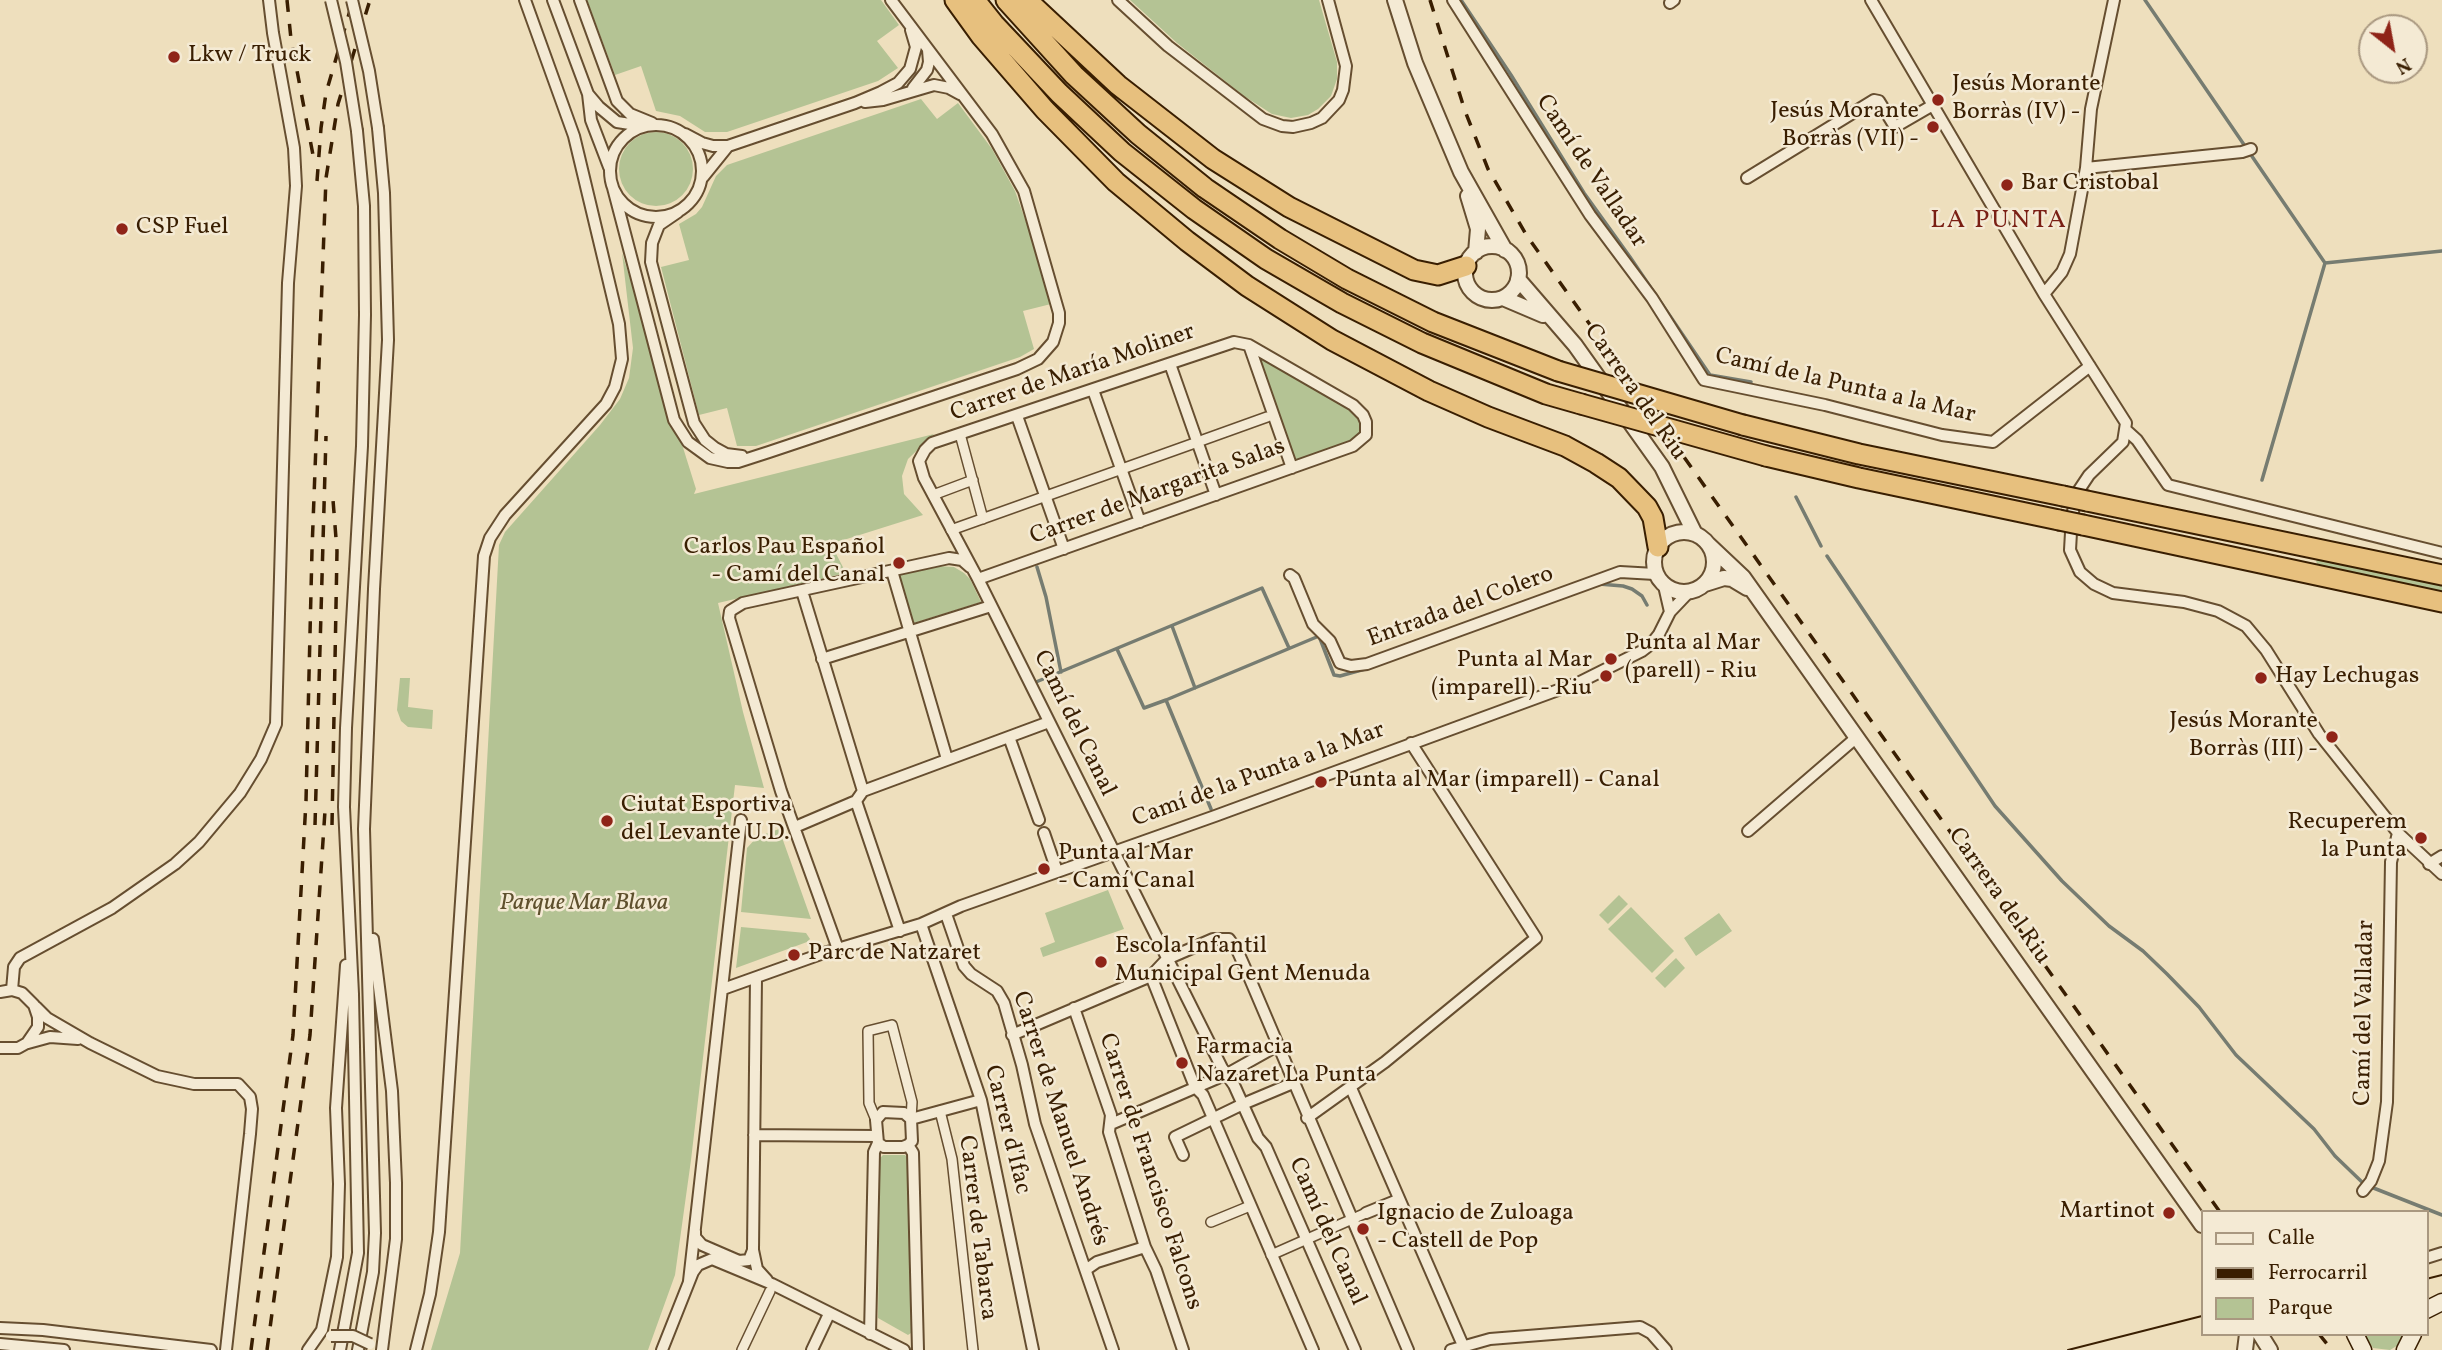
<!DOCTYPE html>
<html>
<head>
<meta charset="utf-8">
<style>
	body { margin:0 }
	#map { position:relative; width:2442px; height:1350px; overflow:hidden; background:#eedfbd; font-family:Vollkorn,serif }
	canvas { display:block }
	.legend { position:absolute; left:2201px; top:1210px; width:228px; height:126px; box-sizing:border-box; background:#f4ead4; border:2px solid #a99880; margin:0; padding:9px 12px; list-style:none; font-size:21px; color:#391e01 }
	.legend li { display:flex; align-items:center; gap:14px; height:35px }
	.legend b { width:35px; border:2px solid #a99880 }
	.north { position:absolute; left:2358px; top:14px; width:70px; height:70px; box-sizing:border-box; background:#f4ead4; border:2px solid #a99880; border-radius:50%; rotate:149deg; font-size:19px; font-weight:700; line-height:28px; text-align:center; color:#391e01 }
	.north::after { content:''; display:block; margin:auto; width:24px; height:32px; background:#8f2418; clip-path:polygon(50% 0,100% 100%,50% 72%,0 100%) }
</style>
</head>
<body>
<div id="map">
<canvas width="2442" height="1350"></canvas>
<ul class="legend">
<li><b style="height:9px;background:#f4ead4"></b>Calle</li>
<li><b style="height:9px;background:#391e01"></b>Ferrocarril</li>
<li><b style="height:19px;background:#b4c394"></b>Parque</li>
</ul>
<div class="north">N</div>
</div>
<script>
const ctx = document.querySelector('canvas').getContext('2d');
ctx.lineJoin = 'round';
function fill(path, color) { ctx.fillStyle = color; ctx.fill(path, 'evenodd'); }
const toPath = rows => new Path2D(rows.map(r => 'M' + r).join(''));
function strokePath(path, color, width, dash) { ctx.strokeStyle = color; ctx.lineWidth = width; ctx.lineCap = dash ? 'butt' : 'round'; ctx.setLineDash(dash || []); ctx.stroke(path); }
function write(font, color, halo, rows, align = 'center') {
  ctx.font = font + ' Vollkorn,serif'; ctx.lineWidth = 5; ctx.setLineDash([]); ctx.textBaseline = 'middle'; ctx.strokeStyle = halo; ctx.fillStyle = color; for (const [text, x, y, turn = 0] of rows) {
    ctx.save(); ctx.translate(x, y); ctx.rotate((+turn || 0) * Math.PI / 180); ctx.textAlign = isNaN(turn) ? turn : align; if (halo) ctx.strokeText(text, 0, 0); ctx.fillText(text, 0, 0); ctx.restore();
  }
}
fill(toPath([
	[587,0,881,0,899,25,877,41,898,68,878,81,727,132,705,132,680,116,656,111,641,66,615,75],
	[1130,0,1319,0,1337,62,1337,79,1331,96,1318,109,1308,115,1291,118,1272,114,1244,96,1177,43],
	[921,99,937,119,958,103,992,149,1015,191,1032,239,1051,304,1023,311,1034,349,1020,357,756,446,737,446,727,408,699,415,661,267,689,260,679,224,696,214,702,207,716,176,727,165],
	'619 169a37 37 0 1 1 74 0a37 37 0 1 1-74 0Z',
	[622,253,696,489,694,494,934,434,908,459,902,476,904,494,923,515,831,544,846,573,718,603,743,712,764,788,735,785,691,1160,675,1275,648,1350,431,1350,460,1253,499,545,505,532,600,425,620,399,629,378,633,348],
	[1259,357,1356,412,1362,420,1361,433,1356,441,1297,462,1294,461,1257,360],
	[2319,558,2442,585,2442,593,2318,566,2316,561],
	[938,566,954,567,964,573,970,579,981,602,914,623,899,575],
	[400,678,410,678,408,707,433,710,432,729,408,727,401,721,397,710],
	[779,829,811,919,741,912,747,848,757,837],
	[1108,890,1124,929,1043,957,1040,948,1055,942,1045,913],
	[1619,895,1628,904,1608,924,1599,915],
	[1631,907,1674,951,1652,973,1608,929],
	[1719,913,1732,931,1696,956,1684,938],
	[741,927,806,933,810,939,807,942,736,968],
	[1676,958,1685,968,1665,988,1655,978],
	[883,1155,905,1155,908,1158,911,1333,908,1335,878,1318,880,1158],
	[2364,1334,2405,1334,2400,1344,2390,1350,2373,1348]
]), '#b4c394');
strokePath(toPath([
	[1461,0,1511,75,1584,193,1630,257,1710,375,1751,382],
	[2145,0,2325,263],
	[2262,480,2325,263,2442,251],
	[1796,497,1821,546],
	[1827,556,1995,806,2062,881,2109,926,2143,951,2167,974,2199,1007,2236,1055,2314,1129,2335,1156,2363,1183],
	[1037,567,1046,597,1061,672],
	[1599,584,1623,586,1632,589,1642,596,1647,605],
	[1172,626,1195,688],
	[1117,649,1144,708,1166,700,1211,809],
	[1036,682,1262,588,1289,648],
	[1166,700,1319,636,1334,675,1340,676,1365,669],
	[2371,1187,2442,1215]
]), '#767c71', 3.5);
const pedestrian = toPath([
	[960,434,983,519],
	[1203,440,1267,417],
	[933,495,973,480],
	[951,530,1192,444],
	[940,1111,952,1159,973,1350],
	[876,1120,869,1103,868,1031,892,1025,912,1102,911,1119],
	[1211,1222,1250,1206],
	[1271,1255,1366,1213],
	[742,1350,770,1291]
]);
const minor = toPath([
	[553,0,588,94,591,120,609,167],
	[580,0,617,101,630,114,652,123],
	[1118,0,1168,46,1263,119,1282,126,1293,127,1311,123,1322,118,1339,100,1343,90,1346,66,1328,0],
	[1453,0,1590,215,1652,298,1704,380,1825,405,1942,435,1993,442,2090,366],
	[1871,0,2044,294,2126,423,2123,442,2089,475,2079,490,2072,515,2070,550,2080,572,2094,584,2113,593,2184,602,2218,611,2246,626,2266,650,2319,734,2398,833,2442,874],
	[1670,3,1674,0],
	[913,88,927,70,929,62,928,50],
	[588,94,599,107,617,122,643,126],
	[865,102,883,100,934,85,949,88,960,94],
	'610 171a46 46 0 1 1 92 0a46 46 0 1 1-92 0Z',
	[685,134,702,143,713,146,728,146,855,103,881,92,898,83,910,69,916,47,911,30],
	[2086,168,2242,152,2251,149],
	[703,177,728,146],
	[1747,178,1874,100,1879,101,1895,127,1933,105],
	[612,184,674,420,688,442,710,458,728,462,738,462,769,452,1017,369,1038,359,1053,342,1059,323,1059,313,1024,191,992,134,891,0],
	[678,212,659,225,652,243,651,262,694,423,705,440,715,448,726,454,742,456],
	[2044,294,2062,272,2070,254,2086,168,2091,109,2114,0],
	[1249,345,1292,468],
	[1170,364,1216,495],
	[1093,390,1140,522],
	[1017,416,1064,549],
	[2126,430,2137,440,2168,485,2442,553],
	[892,571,947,759],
	[1290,575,1294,578,1313,624,1330,641,1340,663,1351,666,1367,664,1620,572,1655,574],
	[978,579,1353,446,1366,435,1366,422,1363,415,1353,405,1249,345,1234,342,932,443,925,450,919,461,924,478,978,579,1222,1068,1234,1085,1258,1138,1266,1147,1355,1350],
	[1664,586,1670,612],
	[802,591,863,791],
	[822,659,991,606],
	[1009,737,1039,820],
	[856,801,900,931],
	[795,827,856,801,863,791,1049,722],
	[1748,831,1857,737],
	[1044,833,1057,871],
	[2429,864,2442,856],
	[946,914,964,966,971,974,997,991,1004,1003,1022,1065,1035,1124,1113,1350],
	[921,924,981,1100,1033,1350],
	[373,939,392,1091,396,1183,396,1239,382,1350],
	[838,949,781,791,729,618,730,611,743,603,949,558,962,560,970,567],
	[1151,976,1195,1087,1203,1095,1213,1118,1313,1350],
	[756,978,753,1250,757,1269,767,1280],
	[723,989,821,954,921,924,961,906,1215,816,1580,682,1642,651,1651,644,1659,634,1670,612,1689,592],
	[12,990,14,967,20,958,112,908,175,864,199,842,240,793,261,759,276,724,288,283,296,186,294,148,273,33,269,0],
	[0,992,12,990,22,993,34,1005,38,1017,38,1027,27,1043,18,1048,0,1048],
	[36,1007,47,1018,90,1043,157,1076,194,1084,238,1084,250,1097,252,1109,250,1134,226,1350],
	[1074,1008,1111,1115,1109,1132,1145,1247,1156,1270,1183,1350],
	[1012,1035,1151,976,1167,959,1213,939,1229,939,1238,952,1250,979,1408,1350],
	[28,1043,50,1037,78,1039],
	[1351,1088,1465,1350],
	[883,1112,904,1113,911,1119,912,1141,908,1145,903,1147,884,1147,878,1143,876,1120,883,1112],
	[1307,1118,1385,1062,1536,938,1411,743],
	[911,1119,981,1100],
	[1111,1124,1227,1074,1277,1046],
	[754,1135,876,1136],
	[908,1145,913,1153,918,1350],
	[1183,1155,1175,1137,1243,1104,1293,1083],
	[2363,1191,2371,1181,2379,1161,2387,1102,2391,862,2398,833],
	[1366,1213,1398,1200],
	[695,1231,695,1237,702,1245,739,1261,749,1260,753,1250],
	[2426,1258,2442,1253],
	[1087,1269,1097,1262,1145,1247],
	[689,1281,741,820],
	[0,1328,43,1330,211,1350],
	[870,1334,874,1152,878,1143],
	[0,1344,64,1350],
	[308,1350,322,1330,337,1257,339,1184,336,1108,346,965],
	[340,1350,358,1253,353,994,344,807,346,728,362,446,365,315,364,206,357,131],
	[358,1350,373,1272,375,1233,364,829,374,589,388,340,384,193,378,128],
	[416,1350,430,1294,439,1232,484,556,490,538,505,515,606,404,615,387,622,359,619,324,574,136,525,0],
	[662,1350,693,1272,698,1265,712,1259,772,1284,904,1350],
	[812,1350,829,1314],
	[1451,1350,1490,1339,1640,1327,1651,1333,1666,1350]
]);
const tertiary = toPath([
	[1395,0,1415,63,1461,172,1505,250],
	[1468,196,1478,229,1476,252],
	'1465 273a27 27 0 1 1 54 0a27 27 0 1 1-54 0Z',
	[1518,279,1575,345,1662,467,1695,534],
	[1503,298,1543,315],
	'1654 562a30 30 0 1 1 60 0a30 30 0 1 1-60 0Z',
	[1708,544,1743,577,2202,1225],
	[1705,584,1724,578,1732,579,1747,588],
	[2260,1334,2270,1350],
	[2245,1350,2247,1334]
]);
const secondary = toPath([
	[2426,1310,2442,1302],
	[2355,1334,2363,1350],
	[2405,1350,2413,1334]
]);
const trunk = toPath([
	[955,0,981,36,1045,110,1116,182,1187,241,1247,286,1332,340,1429,391,1488,417,1565,446,1596,463,1619,478,1647,507,1653,518,1658,547],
	[975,0,994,24,1059,93,1122,152,1194,209,1266,259,1342,303,1422,343,1546,394,1581,404],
	[1006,0,1074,75,1138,134,1205,188,1280,239,1347,279,1433,322,1558,371],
	[1027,0,1118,85,1213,159,1289,207,1414,270,1438,275,1466,266],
	[1743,425,1859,454,2063,496],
	[1766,456,1859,478,2059,520],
	[2087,501,2442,575],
	[2083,525,2442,602]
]);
strokePath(pedestrian, '#664e30', 12);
strokePath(minor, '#664e30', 14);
strokePath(tertiary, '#664e30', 18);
strokePath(secondary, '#391e01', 19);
strokePath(trunk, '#391e01', 23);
strokePath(pedestrian, '#f4ead4', 9);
strokePath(minor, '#f4ead4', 10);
strokePath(tertiary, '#f4ead4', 14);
strokePath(secondary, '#f4ead4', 16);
strokePath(trunk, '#e7c07e', 19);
strokePath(toPath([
	[2426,1279,2442,1275],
	[2068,1350,2202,1316]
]), '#391e01', 2);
strokePath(toPath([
	[287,0,291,39,313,155],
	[1430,0,1465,111,1488,169,1527,236,2220,1212],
	[317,181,321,128,326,93,353,0],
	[315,825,326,436],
	[332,825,337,551,333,500],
	[2319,1334,2332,1350],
	[251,1350,293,1035,306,801,312,550,326,178,338,104,370,0],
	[267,1350,310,1035,325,811]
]), '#391e01', 3.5, [12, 12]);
const minorBridge = toPath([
	[331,0,346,62,357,131],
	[352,0,369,71,378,128],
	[331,1336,353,1336,370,1344]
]);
const trunkBridge = toPath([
	[1558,371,1743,425],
	[1581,404,1766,456],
	[2063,496,2087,501],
	[2059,520,2083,525]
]);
strokePath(minorBridge, '#664e30', 14, []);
strokePath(trunkBridge, '#391e01', 23, []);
strokePath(minorBridge, '#f4ead4', 10);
strokePath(trunkBridge, '#e7c07e', 19);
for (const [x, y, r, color] of [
	[174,57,7,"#8f2418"],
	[1938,100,7,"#8f2418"],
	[1933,127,7,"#8f2418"],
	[2007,185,7,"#8f2418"],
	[122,229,7,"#8f2418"],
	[899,563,7,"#8f2418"],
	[1611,659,7,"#8f2418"],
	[1606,676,7,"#8f2418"],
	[2261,678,7,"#8f2418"],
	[2332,737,7,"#8f2418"],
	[1321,782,7,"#8f2418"],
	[607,821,7,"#8f2418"],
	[2421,838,7,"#8f2418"],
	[1044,869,7,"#8f2418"],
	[794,955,7,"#8f2418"],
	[1101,962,7,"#8f2418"],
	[1182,1063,7,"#8f2418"],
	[2169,1213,7,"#8f2418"],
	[1363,1229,7,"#8f2418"]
]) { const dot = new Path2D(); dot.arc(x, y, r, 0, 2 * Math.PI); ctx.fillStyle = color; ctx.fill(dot); strokePath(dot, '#f4ead4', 2.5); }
write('24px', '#391e01', '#f4ead4', [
	["Lkw / Truck",188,57],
	["Jesús Morante",1952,86],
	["Borràs (IV) -",1952,114],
	["Jesús Morante",1919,113,"right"],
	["Borràs (VII) -",1919,141,"right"],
	["Bar Cristobal",2021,185],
	["CSP Fuel",136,229],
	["Carlos Pau Español",885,549,"right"],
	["- Camí del Canal",885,577,"right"],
	["Punta al Mar",1625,645],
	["(parell) - Riu",1625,673],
	["Punta al Mar",1592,662,"right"],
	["(imparell) - Riu",1592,690,"right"],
	["Hay Lechugas",2275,678],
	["Jesús Morante",2318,723,"right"],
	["Borràs (III) -",2318,751,"right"],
	["Punta al Mar (imparell) - Canal",1335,782],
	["Ciutat Esportiva",621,807],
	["del Levante U.D.",621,835],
	["Recuperem",2407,824,"right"],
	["la Punta",2407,852,"right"],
	["Punta al Mar",1058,855],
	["- Camí Canal",1058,883],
	["Escola Infantil",1115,948],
	["Municipal Gent Menuda",1115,976],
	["Parc de Natzaret",808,955],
	["Farmacia",1196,1049],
	["Nazaret La Punta",1196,1077],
	["Martinot",2155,1213,"right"],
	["Ignacio de Zuloaga",1377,1215],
	["- Castell de Pop",1377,1243]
], 'left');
write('24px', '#391e01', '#f4ead4', [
	["Camí de Valladar",1590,172,56],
	["Carrer de María Moliner",1073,374,-19],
	["Camí de la Punta a la Mar",1845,387,13],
	["Carrera del Riu",1634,393,55],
	["Carrer de Margarita Salas",1158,493,-20],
	["Entrada del Colero",1461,608,-20],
	["Camí del Canal",1073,724,64],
	["Camí de la Punta a la Mar",1259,776,-20],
	["Carrera del Riu",1998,897,55],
	["Camí del Valladar",2366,1013,-89],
	["Carrer de Manuel Andrés",1059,1119,72],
	["Carrer d'Ifac",1006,1130,76],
	["Carrer de Francisco Falcons",1149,1172,72],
	["Carrer de Tabarca",976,1228,83],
	["Camí del Canal",1326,1232,66]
]);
write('italic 24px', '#5e502d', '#f4ead4', [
	["Parque Mar Blava",584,905]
]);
ctx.letterSpacing = '2px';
write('26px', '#7a1f14', '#f4ead4', [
	["LA PUNTA",1999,222]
]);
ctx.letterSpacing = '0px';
</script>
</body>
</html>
